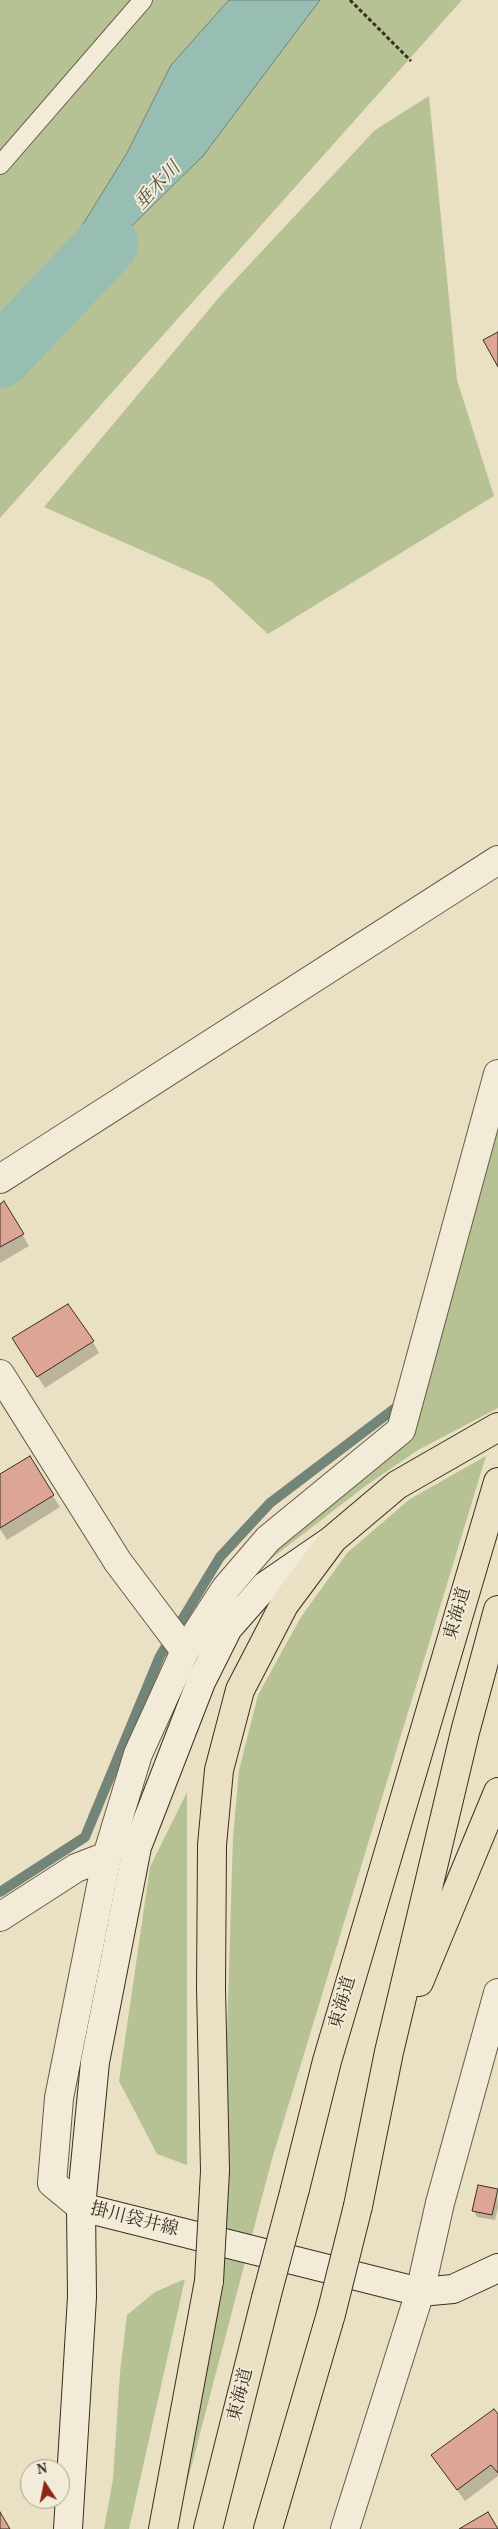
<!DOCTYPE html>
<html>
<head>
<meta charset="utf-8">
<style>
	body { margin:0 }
	#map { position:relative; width:498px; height:2529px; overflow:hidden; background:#eae0c3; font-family:Vollkorn,serif }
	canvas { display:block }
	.north { position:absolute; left:20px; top:2459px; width:50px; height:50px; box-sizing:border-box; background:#f1ebd8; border:1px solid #a99f8e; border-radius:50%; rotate:349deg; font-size:14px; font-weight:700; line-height:20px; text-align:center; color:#3c2e20 }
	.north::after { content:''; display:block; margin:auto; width:18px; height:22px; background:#8f2418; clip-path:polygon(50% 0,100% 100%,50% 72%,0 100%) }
</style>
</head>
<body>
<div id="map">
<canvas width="498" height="2529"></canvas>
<div class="north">N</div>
</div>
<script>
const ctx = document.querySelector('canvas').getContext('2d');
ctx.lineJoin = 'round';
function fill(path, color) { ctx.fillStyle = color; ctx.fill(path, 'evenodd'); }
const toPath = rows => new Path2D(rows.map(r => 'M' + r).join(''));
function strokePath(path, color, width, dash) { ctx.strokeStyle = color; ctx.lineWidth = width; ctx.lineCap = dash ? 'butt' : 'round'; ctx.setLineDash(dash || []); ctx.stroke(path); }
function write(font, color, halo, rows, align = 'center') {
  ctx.font = font + ' Vollkorn,"Noto Serif JP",serif'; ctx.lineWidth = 4; ctx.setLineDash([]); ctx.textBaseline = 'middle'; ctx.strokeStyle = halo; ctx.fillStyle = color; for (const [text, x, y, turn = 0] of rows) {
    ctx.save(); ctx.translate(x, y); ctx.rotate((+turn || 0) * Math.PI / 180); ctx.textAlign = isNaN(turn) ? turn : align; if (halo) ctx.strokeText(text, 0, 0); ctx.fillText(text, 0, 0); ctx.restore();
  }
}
fill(toPath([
	[0,0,462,0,0,518],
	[429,96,457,380,494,496,268,634,211,581,44,507,221,295,375,130],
	[498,1120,498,1408,418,1450,364,1487,263,1565,280,1544,411,1437],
	[486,1456,272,2159,175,2529,173,2529,203,2387,215,2171,226,2068,233,1837,239,1770,258,1695,301,1617,347,1553,410,1499],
	[187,1792,187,2165,157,2154,119,2081,150,1867],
	[185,2279,129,2529,104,2529,113,2479,120,2372,127,2315,155,2292]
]), '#b7c294');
const water = toPath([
	[229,0,320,0,203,156,48,308,67,250,127,153,171,65,229,0]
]);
fill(water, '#98bdb2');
strokePath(water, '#738478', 1);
fill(toPath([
	[4,1203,29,1246,0,1263,0,1205],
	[93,1342,99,1353,45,1388,20,1350],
	[0,1475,53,1496,60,1507,7,1540,0,1529],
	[497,2190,498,2207,495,2220,477,2217,474,2211],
	[498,2417,498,2476,465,2501,433,2456]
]), '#0003');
strokePath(toPath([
	[0,1892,85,1837,160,1656,220,1557,270,1503,394,1409]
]), '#738478', 10);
strokePath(toPath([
	[0,357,107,244]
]), '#98bdb2', 62);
const building = toPath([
	[498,332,498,367,483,340,498,332],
	[4,1201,24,1234,0,1247,0,1204,4,1201],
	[68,1304,94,1341,37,1377,12,1338,68,1304],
	[30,1456,54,1495,0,1528,0,1474,30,1456],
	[478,2185,498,2189,492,2215,472,2211,478,2185],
	[494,2409,498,2414,498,2473,491,2465,457,2490,431,2455,494,2409],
	[0,2512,10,2529,0,2529,0,2512],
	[488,2512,498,2529,459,2529,488,2512]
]);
fill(building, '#dca596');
strokePath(building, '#3c2e20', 1);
const service = toPath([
	[0,165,143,0]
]);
const minor = toPath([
	[0,1179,498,860],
	[0,1374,118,1562,185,1651],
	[0,1917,76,1868,107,1856],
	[81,2207,52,2183,59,2098,107,1856,138,1754,185,1651,226,1588,268,1539,401,1430,498,1074],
	[420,2292,440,2203,498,1993]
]);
const tertiary = toPath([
	[345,2529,420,2292]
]);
const secondary = toPath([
	[81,2207,420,2292,453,2289,498,2268],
	[68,2529,82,2297,81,2207,95,2062,137,1847,201,1682,228,1628,265,1586,329,1542]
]);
const trunk = toPath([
	[419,1982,498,1792],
	[215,2171,211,1988,212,1845,219,1770,240,1690,284,1605,333,1539,397,1485,498,1427],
	[295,2189,327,2061,498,1482],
	[358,2206,389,2052,465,1732,498,1610],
	[163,2529,209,2281],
	[208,2529,266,2298],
	[268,2529,331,2314]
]);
strokePath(service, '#685a49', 20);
strokePath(minor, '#685a49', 30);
strokePath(tertiary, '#685a49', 30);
strokePath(secondary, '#3c2e20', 30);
strokePath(trunk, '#3c2e20', 30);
strokePath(toPath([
	[350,0,411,61]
]), '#3c2e20', 3, [4, 2.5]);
strokePath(service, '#f1ebd8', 18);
strokePath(minor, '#f1ebd8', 28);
strokePath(tertiary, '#f1ebd8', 28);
strokePath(secondary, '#f1ebd8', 28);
strokePath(trunk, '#eae0c3', 28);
const trunkBridge = toPath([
	[209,2281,215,2171],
	[266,2298,295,2189],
	[331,2314,358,2206]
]);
strokePath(trunkBridge, '#3c2e20', 30, []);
strokePath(trunkBridge, '#eae0c3', 28);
write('18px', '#3c2e20', '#f1ebd8', [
	["東海道",459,1614,-74],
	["東海道",344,2003,-74],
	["掛川袋井線",134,2221,14],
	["東海道",242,2395,-76]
]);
write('italic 19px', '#535244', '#f1ebd8', [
	["垂木川",159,187,-47]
]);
</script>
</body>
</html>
